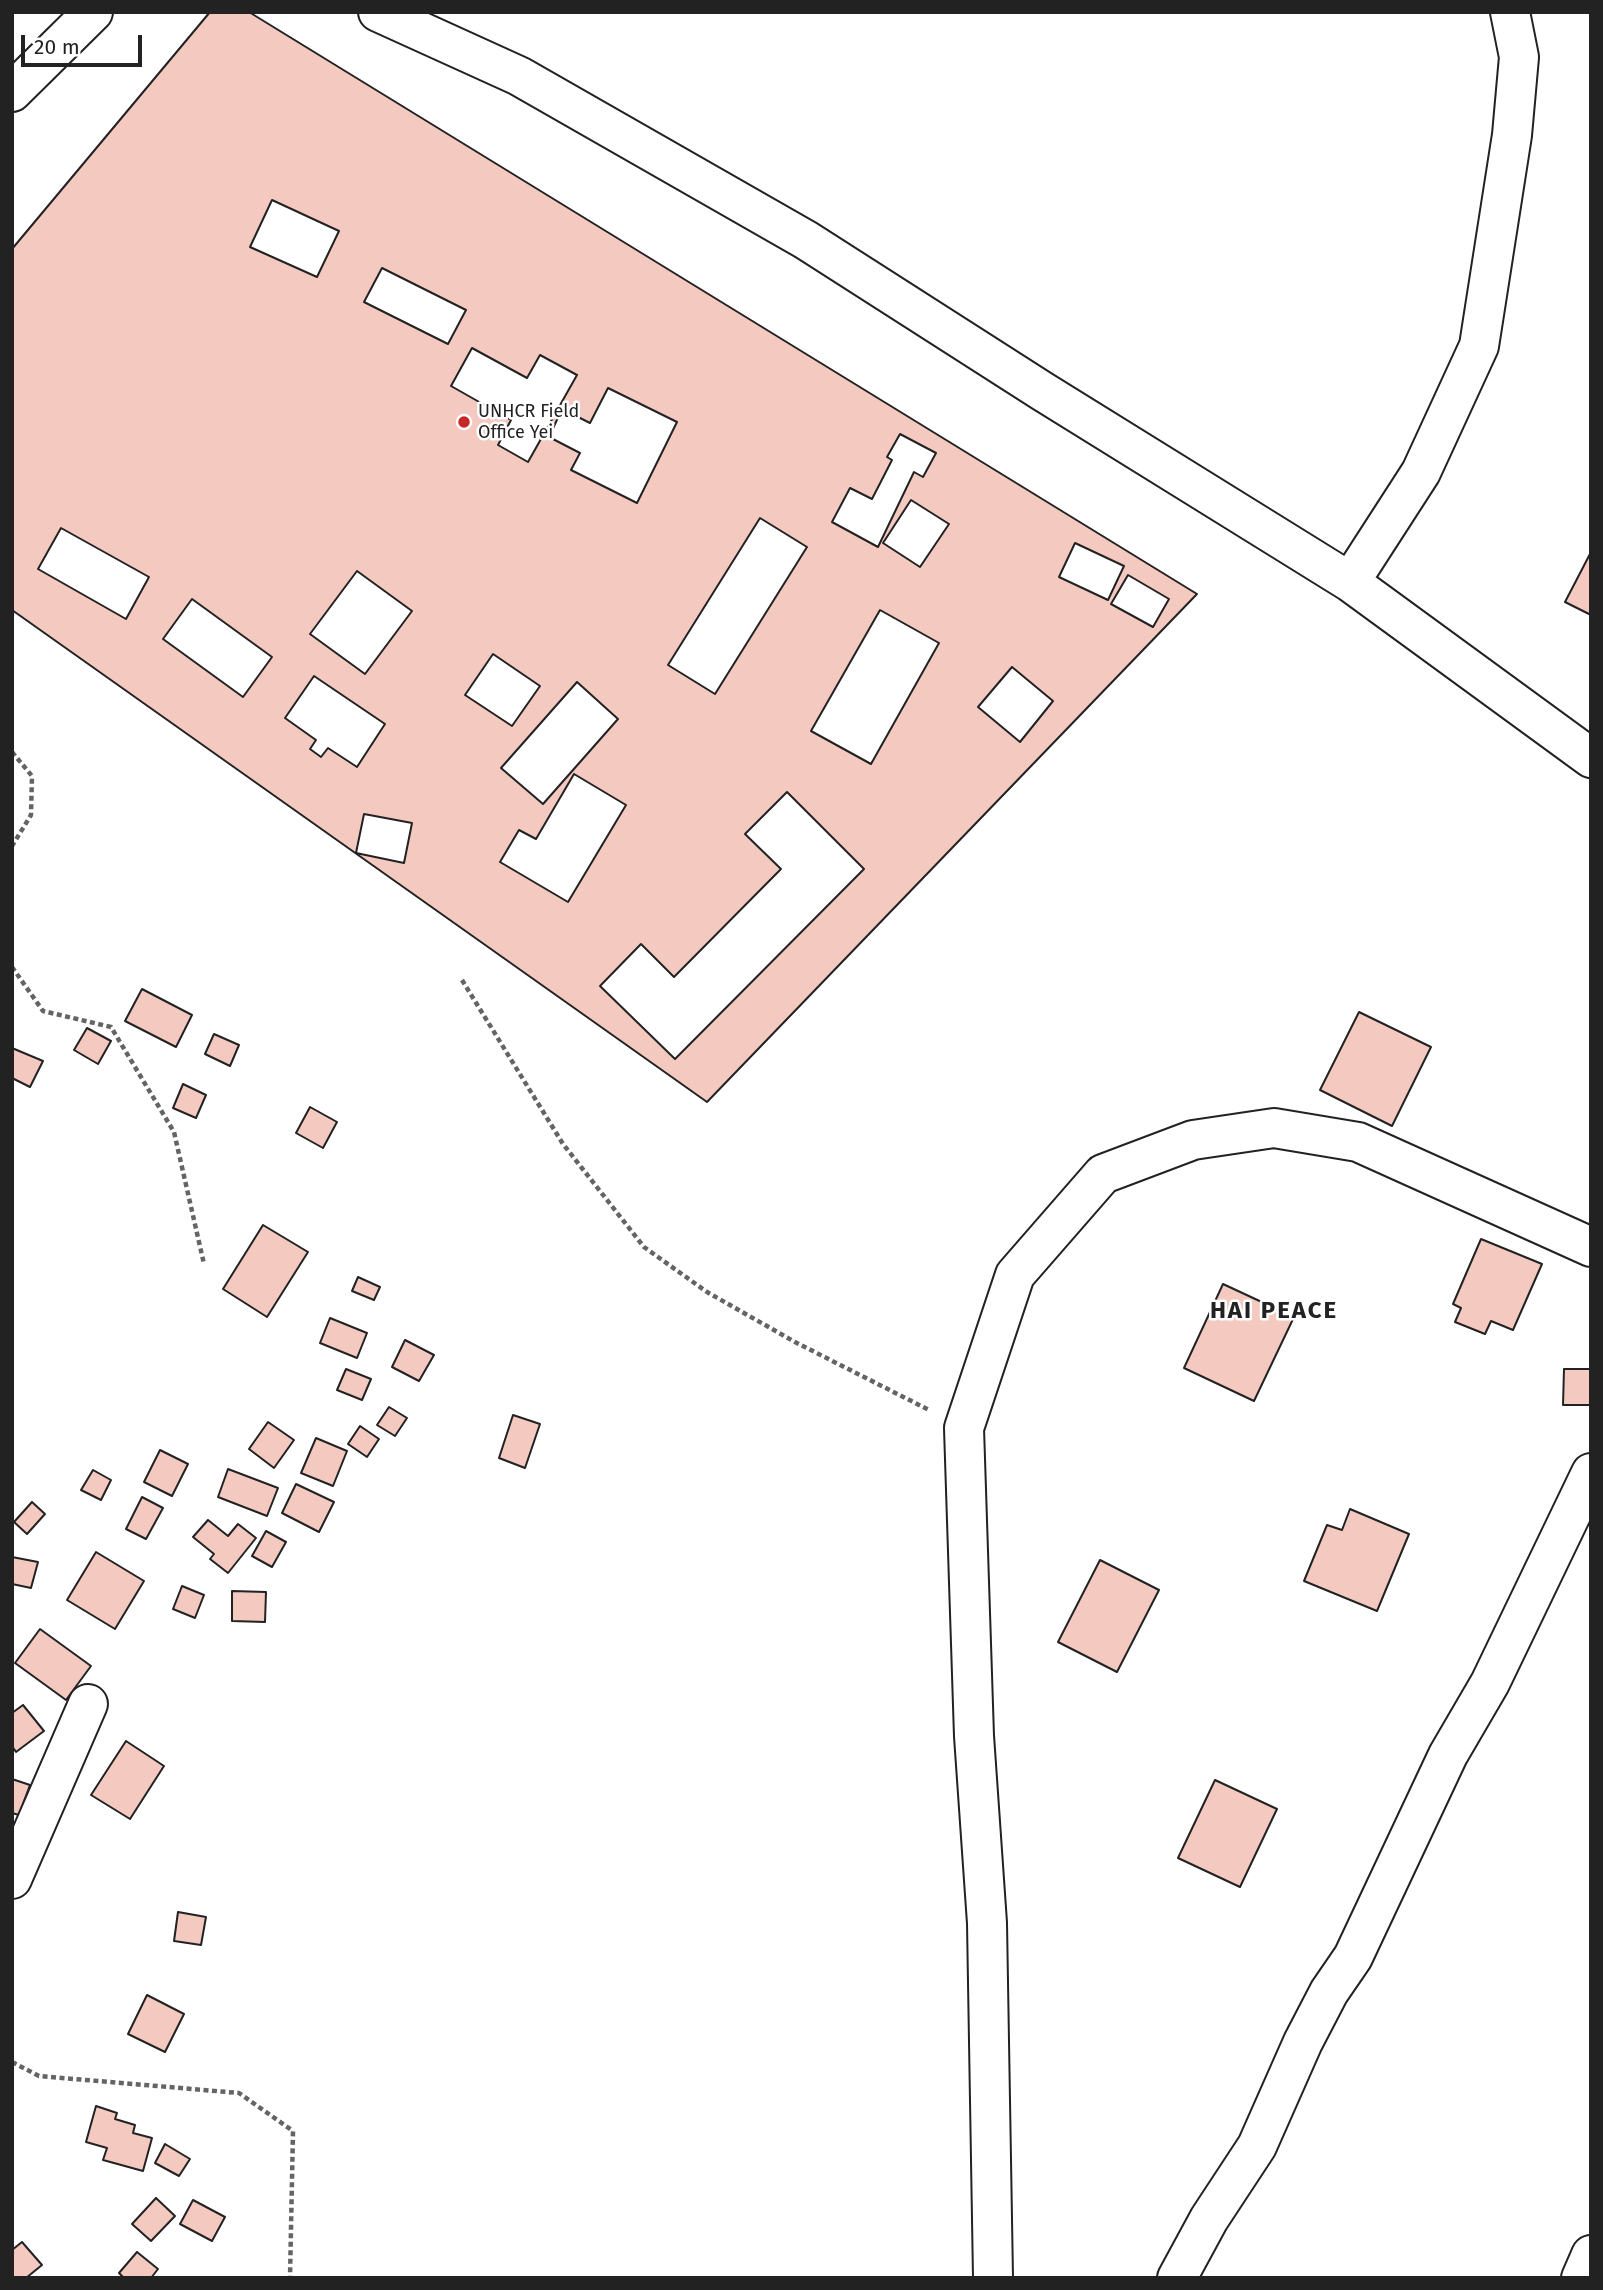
<!DOCTYPE html>
<html>
<head>
<meta charset="utf-8">
<style>
	body { margin:0 }
	#map { position:relative; width:1603px; height:2290px; overflow:hidden; background:#fff; font-family:"Fira Sans",sans-serif }
	canvas { display:block }
	.frame { position:absolute; inset:0; border:14px solid #222; pointer-events:none }
	.scale { position:absolute; left:21px; top:35px; width:121px; height:32px; box-sizing:border-box; border:4px solid #222; border-top:0; padding-left:9px; font-size:21px; line-height:24px; white-space:nowrap; color:#222; -webkit-text-stroke:5px #fff; paint-order:stroke }
</style>
</head>
<body>
<div id="map">
<canvas width="1603" height="2290"></canvas>
<div class="frame"></div>
<div class="scale">20 m</div>
</div>
<script>
const ctx = document.querySelector('canvas').getContext('2d');
ctx.lineJoin = 'round';
function fill(path, color) { ctx.fillStyle = color; ctx.fill(path, 'evenodd'); }
const toPath = rows => new Path2D(rows.map(r => 'M' + r).join(''));
function strokePath(path, color, width, dash) { ctx.strokeStyle = color; ctx.lineWidth = width; ctx.lineCap = dash ? 'butt' : 'round'; ctx.setLineDash(dash || []); ctx.stroke(path); }
function write(font, color, halo, rows, align = 'center') {
  ctx.font = font + ' "Fira Sans",sans-serif'; ctx.lineWidth = 5; ctx.setLineDash([]); ctx.textBaseline = 'middle'; ctx.strokeStyle = halo; ctx.fillStyle = color; for (const [text, x, y, turn = 0] of rows) {
    ctx.save(); ctx.translate(x, y); ctx.rotate((+turn || 0) * Math.PI / 180); ctx.textAlign = isNaN(turn) ? turn : align; if (halo) ctx.strokeText(text, 0, 0); ctx.fillText(text, 0, 0); ctx.restore();
  }
}
const building = toPath([
	[210,12,249,12,1197,594,707,1102,12,610,12,249,210,12],
	[272,200,339,231,317,277,250,247,272,200],
	[382,268,466,310,448,344,364,302,382,268],
	[472,348,527,378,540,355,577,375,528,462,498,445,511,420,451,386,472,348],
	[608,388,677,422,637,503,571,470,580,453,549,437,562,409,590,423,608,388],
	[900,434,936,453,923,477,914,472,878,547,832,522,850,488,872,499,892,460,887,457,900,434],
	[911,500,949,524,920,567,883,543,911,500],
	[760,518,807,547,715,694,668,665,760,518],
	[61,528,149,577,126,619,38,569,61,528],
	[1075,543,1124,566,1108,600,1059,577,1075,543],
	[1591,552,1591,615,1565,602,1591,552],
	[357,571,412,611,365,674,310,634,357,571],
	[1128,575,1169,599,1153,627,1111,604,1128,575],
	[192,599,272,657,243,697,163,639,192,599],
	[880,610,939,643,871,764,811,731,880,610],
	[493,654,540,686,512,726,465,695,493,654],
	[1012,667,1053,701,1020,742,978,707,1012,667],
	[314,676,385,724,357,767,328,748,321,757,310,749,316,740,285,718,314,676],
	[577,682,618,719,543,804,501,768,577,682],
	[574,774,626,805,568,902,500,862,519,830,536,839,574,774],
	[787,792,864,869,675,1059,600,986,641,944,674,977,781,869,745,834,787,792],
	[364,814,412,823,404,863,356,853,364,814],
	[142,989,192,1015,176,1047,125,1021,142,989],
	[1359,1012,1431,1047,1392,1126,1320,1090,1359,1012],
	[87,1028,111,1041,98,1064,74,1050,87,1028],
	[214,1034,239,1045,230,1066,205,1054,214,1034],
	[12,1048,43,1061,30,1087,12,1078,12,1048],
	[183,1084,206,1095,196,1118,173,1108,183,1084],
	[310,1107,337,1122,323,1148,296,1133,310,1107],
	[263,1225,308,1252,267,1317,223,1289,263,1225],
	[1481,1239,1542,1264,1513,1330,1491,1321,1485,1334,1455,1322,1461,1308,1453,1304,1481,1239],
	[358,1277,380,1287,374,1300,352,1291,358,1277],
	[1223,1284,1294,1317,1254,1401,1184,1368,1223,1284],
	[330,1318,367,1333,357,1358,320,1343,330,1318],
	[405,1340,434,1355,419,1381,392,1367,405,1340],
	[346,1369,371,1379,362,1400,337,1390,346,1369],
	[1564,1369,1591,1369,1591,1405,1563,1405,1564,1369],
	[389,1407,407,1418,395,1436,377,1425,389,1407],
	[513,1415,540,1424,525,1468,499,1458,513,1415],
	[268,1422,294,1440,274,1468,249,1449,268,1422],
	[360,1426,379,1439,367,1457,348,1444,360,1426],
	[316,1438,347,1451,333,1486,301,1473,316,1438],
	[160,1450,188,1464,172,1496,144,1482,160,1450],
	[228,1469,278,1488,267,1516,218,1497,228,1469],
	[93,1470,111,1480,101,1500,81,1490,93,1470],
	[296,1484,334,1502,319,1532,282,1513,296,1484],
	[142,1497,163,1508,146,1539,126,1529,142,1497],
	[32,1502,45,1514,27,1534,14,1522,32,1502],
	[1350,1509,1409,1534,1377,1611,1304,1581,1327,1525,1342,1530,1350,1509],
	[208,1520,228,1536,238,1524,256,1538,228,1573,210,1559,214,1554,193,1537,208,1520],
	[266,1531,286,1542,272,1567,252,1556,266,1531],
	[96,1552,144,1581,115,1629,67,1600,96,1552],
	[12,1557,38,1562,31,1588,12,1584,12,1557],
	[1100,1560,1159,1590,1117,1672,1058,1642,1100,1560],
	[182,1586,204,1595,195,1618,173,1609,182,1586],
	[232,1591,266,1592,265,1622,232,1621,232,1591],
	[40,1629,91,1666,66,1700,15,1663,40,1629],
	[23,1705,44,1731,16,1752,12,1746,12,1713,23,1705],
	[126,1741,164,1766,130,1819,91,1795,126,1741],
	[12,1779,30,1785,19,1815,12,1813,12,1779],
	[1215,1780,1277,1809,1240,1887,1178,1858,1215,1780],
	[178,1912,206,1917,201,1945,174,1941,178,1912],
	[147,1995,184,2014,165,2052,128,2034,147,1995],
	[96,2106,117,2113,115,2119,135,2125,133,2133,152,2138,143,2171,103,2160,107,2148,86,2142,96,2106],
	[165,2144,190,2159,179,2176,155,2163,165,2144],
	[156,2198,175,2216,151,2241,132,2224,156,2198],
	[193,2200,225,2217,212,2241,180,2224,193,2200],
	[22,2242,42,2265,26,2278,12,2278,12,2250,22,2242],
	[137,2252,158,2269,151,2278,124,2278,119,2273,137,2252]
]);
fill(building, '#f3c9c0');
strokePath(building, '#222', 2);
const minor = toPath([
	[378,12,519,76,806,240,1042,391,1350,582,1591,758],
	[12,92,93,12],
	[1350,582,1421,472,1479,346,1512,135,1519,57,1510,12],
	[12,1879,88,1704],
	[993,2278,987,1923,974,1736,964,1428,1015,1275,1103,1174,1193,1140,1274,1128,1358,1142,1591,1247],
	[1177,2278,1209,2219,1257,2146,1303,2042,1329,1992,1353,1957,1448,1755,1490,1683,1591,1473],
	[1581,2278,1591,2255]
]);
strokePath(minor, '#222', 42);
strokePath(toPath([
	[12,752,32,776,31,815,12,846],
	[12,967,43,1011,111,1027,174,1132,204,1264],
	[462,980,563,1144,644,1247,707,1292,795,1342,929,1410],
	[12,2062,39,2076,239,2093,293,2131,290,2278]
]), '#646464', 4.5, [5, 3.5]);
strokePath(minor, '#fff', 38);
for (const [x, y, r, color] of [
	[464,422,7,"#c62828"]
]) { const dot = new Path2D(); dot.arc(x, y, r, 0, 2 * Math.PI); ctx.fillStyle = color; ctx.fill(dot); strokePath(dot, '#fff', 2.5); }
write('18px', '#222', '#fff', [
	["UNHCR Field",478,412],
	["Office Yei",478,433]
], 'left');
ctx.letterSpacing = '2px';
write('bold 24px', '#222', '#fff', [
	["HAI PEACE",1274,1311]
]);
ctx.letterSpacing = '0px';
</script>
</body>
</html>
